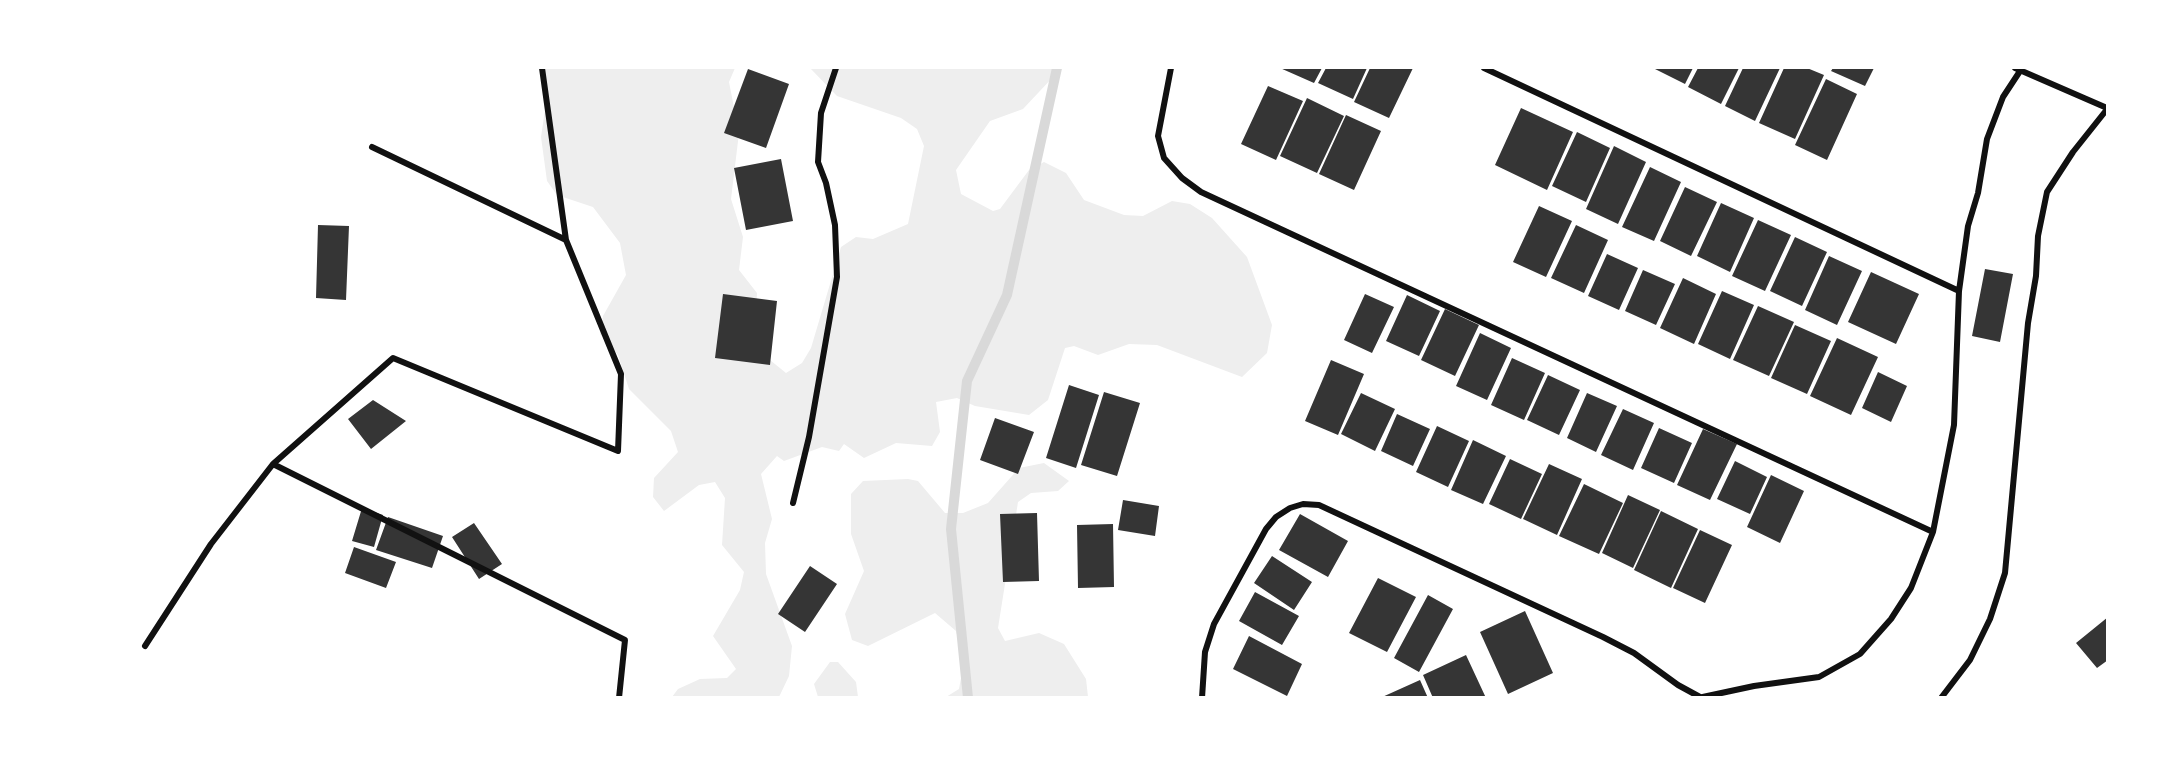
<!DOCTYPE html>
<html>
<head>
<meta charset="utf-8">
<style>
	body { margin:0 }
	#map { position:relative; width:2175px; height:765px; overflow:hidden; background:#fff; font-family:"Alegreya Sans",sans-serif }
	canvas { display:block }
	.frame { position:absolute; inset:0; border:69px solid #fff; pointer-events:none }
</style>
</head>
<body>
<div id="map">
<canvas width="2175" height="765"></canvas>
<div class="frame"></div>
</div>
<script>
const ctx = document.querySelector('canvas').getContext('2d');
ctx.lineJoin = 'round';
function fill(path, color) { ctx.fillStyle = color; ctx.fill(path, 'evenodd'); }
const toPath = rows => new Path2D(rows.map(r => 'M' + r).join(''));
function strokePath(path, color, width, dash) { ctx.strokeStyle = color; ctx.lineWidth = width; ctx.lineCap = dash ? 'butt' : 'round'; ctx.setLineDash(dash || []); ctx.stroke(path); }
fill(toPath([
	[543,68,735,68,729,82,739,133,731,199,743,237,739,270,757,293,754,347,786,373,802,363,811,348,841,247,856,237,873,239,908,224,924,146,917,129,901,118,837,96,810,68,1056,68,1054,76,1023,109,990,121,956,170,961,194,993,211,1000,209,1029,170,1044,162,1066,173,1084,200,1124,215,1143,216,1172,201,1190,204,1212,218,1247,257,1272,325,1267,353,1242,377,1157,345,1129,344,1098,355,1074,346,1065,348,1048,400,1029,415,975,406,957,398,936,402,940,432,932,446,896,443,864,458,844,444,839,451,822,447,784,461,777,456,761,474,772,519,765,543,766,574,792,646,789,676,779,697,672,697,678,689,700,679,727,678,736,669,713,636,740,590,744,572,722,545,725,498,715,482,699,485,664,511,653,497,654,478,678,452,671,431,629,389,618,355,600,334,603,316,626,275,620,243,593,207,557,195,547,181,541,137,545,110],
	[1044,463,1069,481,1058,491,1031,493,1018,502,998,628,1005,641,1039,633,1064,644,1086,679,1088,697,946,697,959,689,964,662,956,631,935,613,868,646,852,640,845,614,864,571,851,534,851,494,863,481,908,479,918,481,945,513,963,513,988,503,1019,468],
	[830,662,838,662,856,682,858,697,818,697,814,684]
]), '#eee');
strokePath(toPath([
	[968,698,951,529,967,381,1007,295,1057,68]
]), '#d9d9d9', 10);
fill(toPath([
	[1280,68,1322,68,1314,83],
	[1326,68,1367,68,1353,99,1318,83],
	[1370,68,1413,68,1389,118,1354,102],
	[1653,68,1693,68,1685,84],
	[1698,68,1739,68,1721,104,1688,87],
	[1743,68,1780,68,1755,121,1725,106],
	[1784,68,1807,68,1824,75,1795,139,1759,123],
	[1833,68,1874,68,1865,86,1831,71],
	[748,69,789,84,766,148,724,133],
	[1826,79,1857,94,1827,160,1795,145],
	[1268,86,1303,101,1276,160,1241,144],
	[1307,98,1344,116,1317,173,1280,156],
	[1521,108,1573,132,1547,190,1495,165],
	[1346,115,1381,131,1354,190,1319,174],
	[1577,132,1610,148,1586,202,1552,186],
	[1614,146,1646,162,1618,224,1586,209],
	[781,159,793,221,746,230,734,168],
	[1650,167,1681,182,1654,241,1622,227],
	[1685,187,1717,202,1691,256,1660,241],
	[1721,203,1754,218,1730,272,1697,256],
	[1539,206,1572,221,1546,277,1513,262],
	[1758,220,1791,235,1765,291,1732,276],
	[318,225,349,226,346,300,316,298],
	[1576,225,1608,240,1584,293,1551,278],
	[1795,237,1827,252,1802,306,1770,291],
	[1607,254,1638,268,1619,310,1588,296],
	[1829,256,1862,271,1837,325,1805,310],
	[1985,269,2013,274,2000,342,1972,336],
	[1643,270,1675,284,1656,325,1625,311],
	[1871,272,1919,294,1896,344,1848,322],
	[1683,278,1716,294,1694,344,1660,328],
	[1722,291,1754,305,1730,359,1698,344],
	[723,294,777,301,770,365,715,358],
	[1365,294,1394,307,1372,353,1344,340],
	[1407,295,1440,311,1419,356,1386,341],
	[1758,306,1794,322,1769,376,1733,360],
	[1445,309,1479,325,1455,376,1421,360],
	[1795,325,1831,341,1807,394,1771,378],
	[1480,333,1511,348,1487,400,1456,386],
	[1837,338,1878,357,1851,415,1810,396],
	[1512,358,1545,373,1524,420,1491,405],
	[1331,360,1364,374,1338,435,1305,421],
	[1878,372,1907,386,1891,422,1862,408],
	[1548,375,1580,390,1559,435,1527,420],
	[1069,385,1099,395,1076,468,1046,458],
	[1104,392,1140,403,1117,476,1081,465],
	[1361,393,1395,409,1375,451,1341,434],
	[1587,393,1617,406,1596,452,1567,438],
	[373,400,406,421,371,449,348,419],
	[1623,409,1654,423,1633,470,1601,455],
	[1397,414,1430,429,1413,466,1381,451],
	[995,418,1034,432,1018,474,980,460],
	[1437,426,1469,441,1448,487,1416,472],
	[1659,428,1692,443,1674,483,1641,468],
	[1703,429,1737,444,1710,500,1677,485],
	[1473,440,1506,456,1483,504,1451,490],
	[1510,459,1542,474,1521,519,1489,504],
	[1735,461,1767,477,1750,514,1717,499],
	[1549,464,1582,479,1557,535,1523,519],
	[1771,475,1804,491,1780,543,1747,527],
	[1584,484,1623,503,1599,554,1559,536],
	[1628,495,1660,510,1633,568,1602,553],
	[1123,500,1159,506,1155,536,1118,530],
	[362,508,383,515,374,547,352,541],
	[1661,511,1698,529,1671,588,1634,570],
	[1037,513,1039,581,1003,582,1000,514],
	[1300,514,1348,541,1328,577,1279,550],
	[388,517,443,536,432,568,376,550],
	[474,523,502,564,479,579,452,537],
	[1113,524,1114,587,1078,588,1077,525],
	[1700,530,1732,545,1705,603,1673,588],
	[354,547,396,562,386,588,345,573],
	[1272,556,1312,582,1294,610,1254,583],
	[810,566,837,584,805,632,778,614],
	[1378,578,1416,597,1387,652,1349,633],
	[1255,592,1299,616,1282,645,1239,621],
	[1428,595,1453,609,1419,672,1394,658],
	[1525,611,1553,673,1508,694,1480,632],
	[2108,617,2108,660,2097,668,2076,643],
	[1249,636,1302,664,1287,696,1233,669],
	[1466,655,1486,698,1433,698,1423,675],
	[1420,680,1428,698,1380,698]
]), '#353535');
strokePath(toPath([
	[1171,68,1158,136,1164,158,1182,178,1201,192,1933,532,1911,588,1891,619,1860,654,1819,677,1754,686,1698,698],
	[1484,68,1959,291],
	[2015,68,2107,108],
	[372,147,566,240],
	[273,464,393,358,618,451,621,374,566,240,542,68],
	[793,503,809,437,837,277,835,225,826,183,818,162,821,113,836,68],
	[1933,532,1954,425,1959,291,1968,226,1978,193,1987,139,2003,97,2022,68],
	[145,646,211,544,273,464,625,640,619,698],
	[1202,698,1205,652,1214,624,1266,529,1276,517,1290,508,1303,504,1319,505,1603,637,1634,653,1678,685,1700,697],
	[1941,698,1970,660,1990,619,2005,573,2028,323,2036,276,2038,236,2047,192,2073,152,2108,108]
]), '#111', 6);
</script>
</body>
</html>
